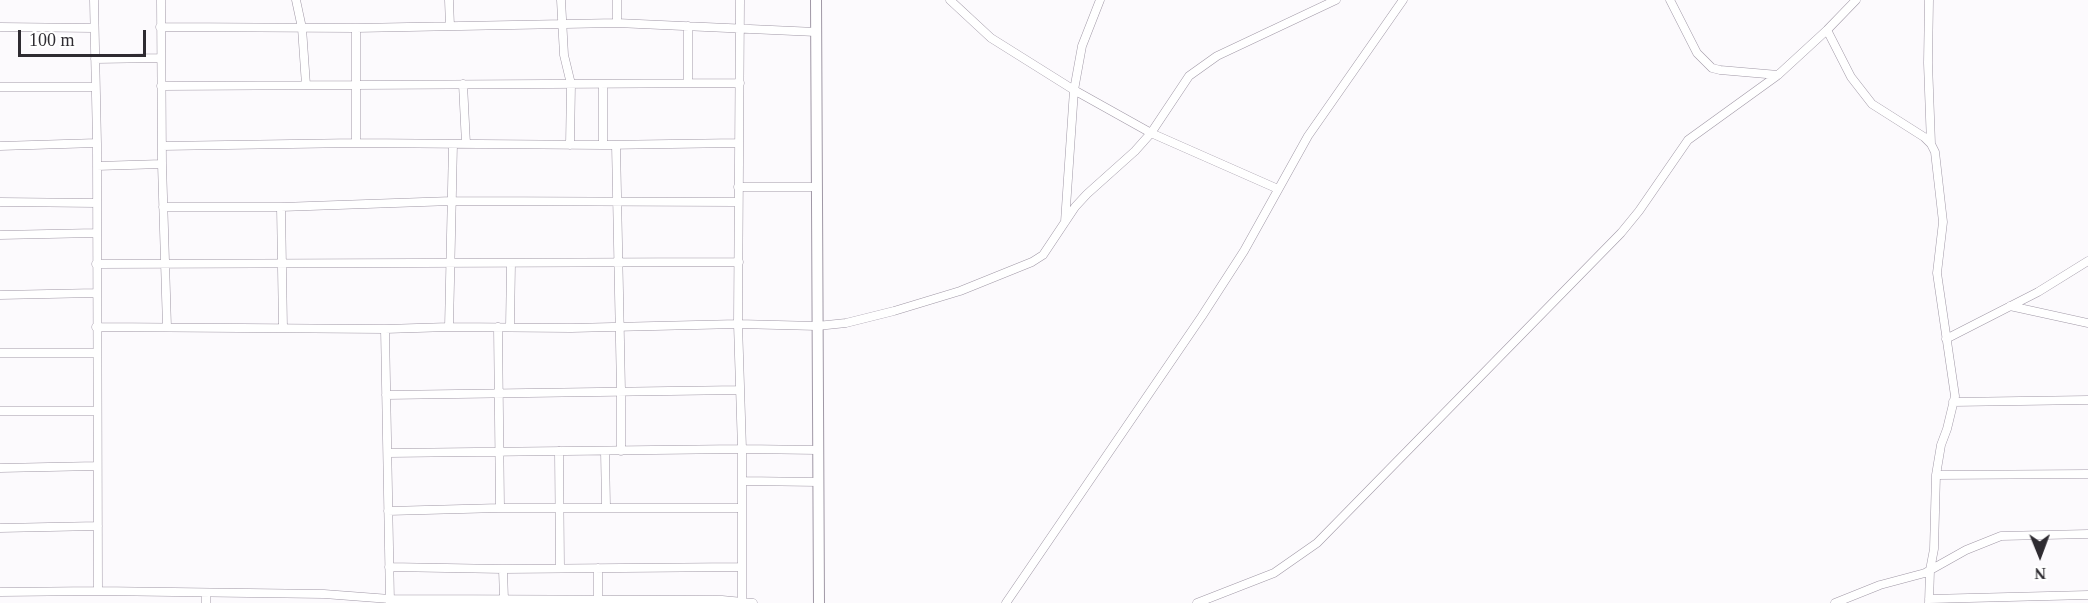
<!DOCTYPE html>
<html>
<head>
<meta charset="utf-8">
<style>
	body { margin:0 }
	#map { position:relative; width:2088px; height:603px; overflow:hidden; background:#fcfafd; font-family:Georgia,serif }
	canvas { display:block }
	.north { position:absolute; left:2010px; top:525px; width:60px; height:60px; -webkit-text-stroke:4px #fff; paint-order:stroke; rotate:179deg; font-size:16px; font-weight:700; line-height:24px; text-align:center; color:#2e2b31 }
	.north::after { content:''; display:block; margin:auto; width:21px; height:27px; background:#2e2b31; clip-path:polygon(50% 0,100% 100%,50% 72%,0 100%) }
	.scale { position:absolute; left:18px; top:30px; width:128px; height:27px; box-sizing:border-box; border:3px solid #2e2b31; border-top:0; padding-left:8px; font-size:18px; line-height:21px; white-space:nowrap; color:#2e2b31; -webkit-text-stroke:4px #fff; paint-order:stroke }
</style>
</head>
<body>
<div id="map">
<canvas width="2088" height="603"></canvas>
<div class="north">N</div>
<div class="scale">100 m</div>
</div>
<script>
const ctx = document.querySelector('canvas').getContext('2d');
ctx.lineJoin = 'round';
const toPath = rows => new Path2D(rows.map(r => 'M' + r).join(''));
function strokePath(path, color, width, dash) { ctx.strokeStyle = color; ctx.lineWidth = width; ctx.lineCap = dash ? 'butt' : 'round'; ctx.setLineDash(dash || []); ctx.stroke(path); }
const street = toPath([
	[94,0,97,143,98,591],
	[161,0,162,164,167,327],
	[296,0,302,28,306,85],
	[449,0,450,26],
	[561,0,564,55,571,84,570,145],
	[617,0,617,23],
	[740,0,738,324,742,449,742,603],
	[950,0,991,38,1074,90,1151,133,1278,189],
	[1670,0,1697,53,1712,68,1720,70,1778,75],
	[1929,0,1928,63,1931,144,1935,152,1943,222,1937,273,1955,396,1947,429,1941,445,1936,475,1934,549,1930,570,1929,603],
	[0,27,94,28],
	[160,27,356,28,617,23,816,32],
	[1827,30,1851,77,1872,104,1924,137,1931,144],
	[95,59,161,58],
	[688,83,688,26],
	[463,84,466,144],
	[603,84,603,145],
	[161,86,740,83],
	[0,87,95,87],
	[356,143,356,28],
	[616,145,621,391,621,451],
	[0,146,97,143],
	[162,146,356,143,603,145,738,143],
	[97,166,162,164],
	[738,187,816,187],
	[0,202,97,203],
	[163,207,281,207,452,201,738,202],
	[281,207,283,328],
	[1065,222,1074,90,1082,46,1100,0],
	[0,235,96,233],
	[96,264,739,262],
	[0,295,96,293],
	[2010,306,2088,323],
	[96,327,385,329,449,327,571,328,738,324,817,326,846,323,894,311,960,291,1032,262,1043,255,1075,207,1087,194,1135,151,1151,133,1189,76,1217,56,1336,0],
	[449,327,453,144],
	[498,327,500,508],
	[510,327,511,263],
	[385,329,390,602],
	[1946,339,2038,292,2088,261],
	[0,353,96,353],
	[386,395,740,390],
	[1953,402,2088,400],
	[0,411,97,411],
	[559,451,560,568],
	[605,451,606,507],
	[388,453,742,449,818,450],
	[0,468,97,466],
	[1936,475,2088,474],
	[742,481,819,482],
	[388,511,500,508,742,508],
	[0,528,98,526],
	[389,567,503,569,742,567],
	[503,569,504,600],
	[0,592,98,591,324,594,390,599,722,600,753,603],
	[1929,599,2088,595],
	[206,603,206,593],
	[598,603,598,568],
	[1006,603,1202,316,1244,251,1308,136,1403,0],
	[1197,603,1274,573,1317,543,1621,233,1639,211,1688,140,1778,75,1827,30,1856,0],
	[1835,603,1880,585,1925,573,1966,550,2001,536,2088,534]
]);
const secondary = toPath([
	[816,0,819,603]
]);
strokePath(street, '#a098a6', 9);
strokePath(secondary, '#a098a6', 12);
strokePath(street, '#fff', 8);
strokePath(secondary, '#fff', 10);
</script>
</body>
</html>
